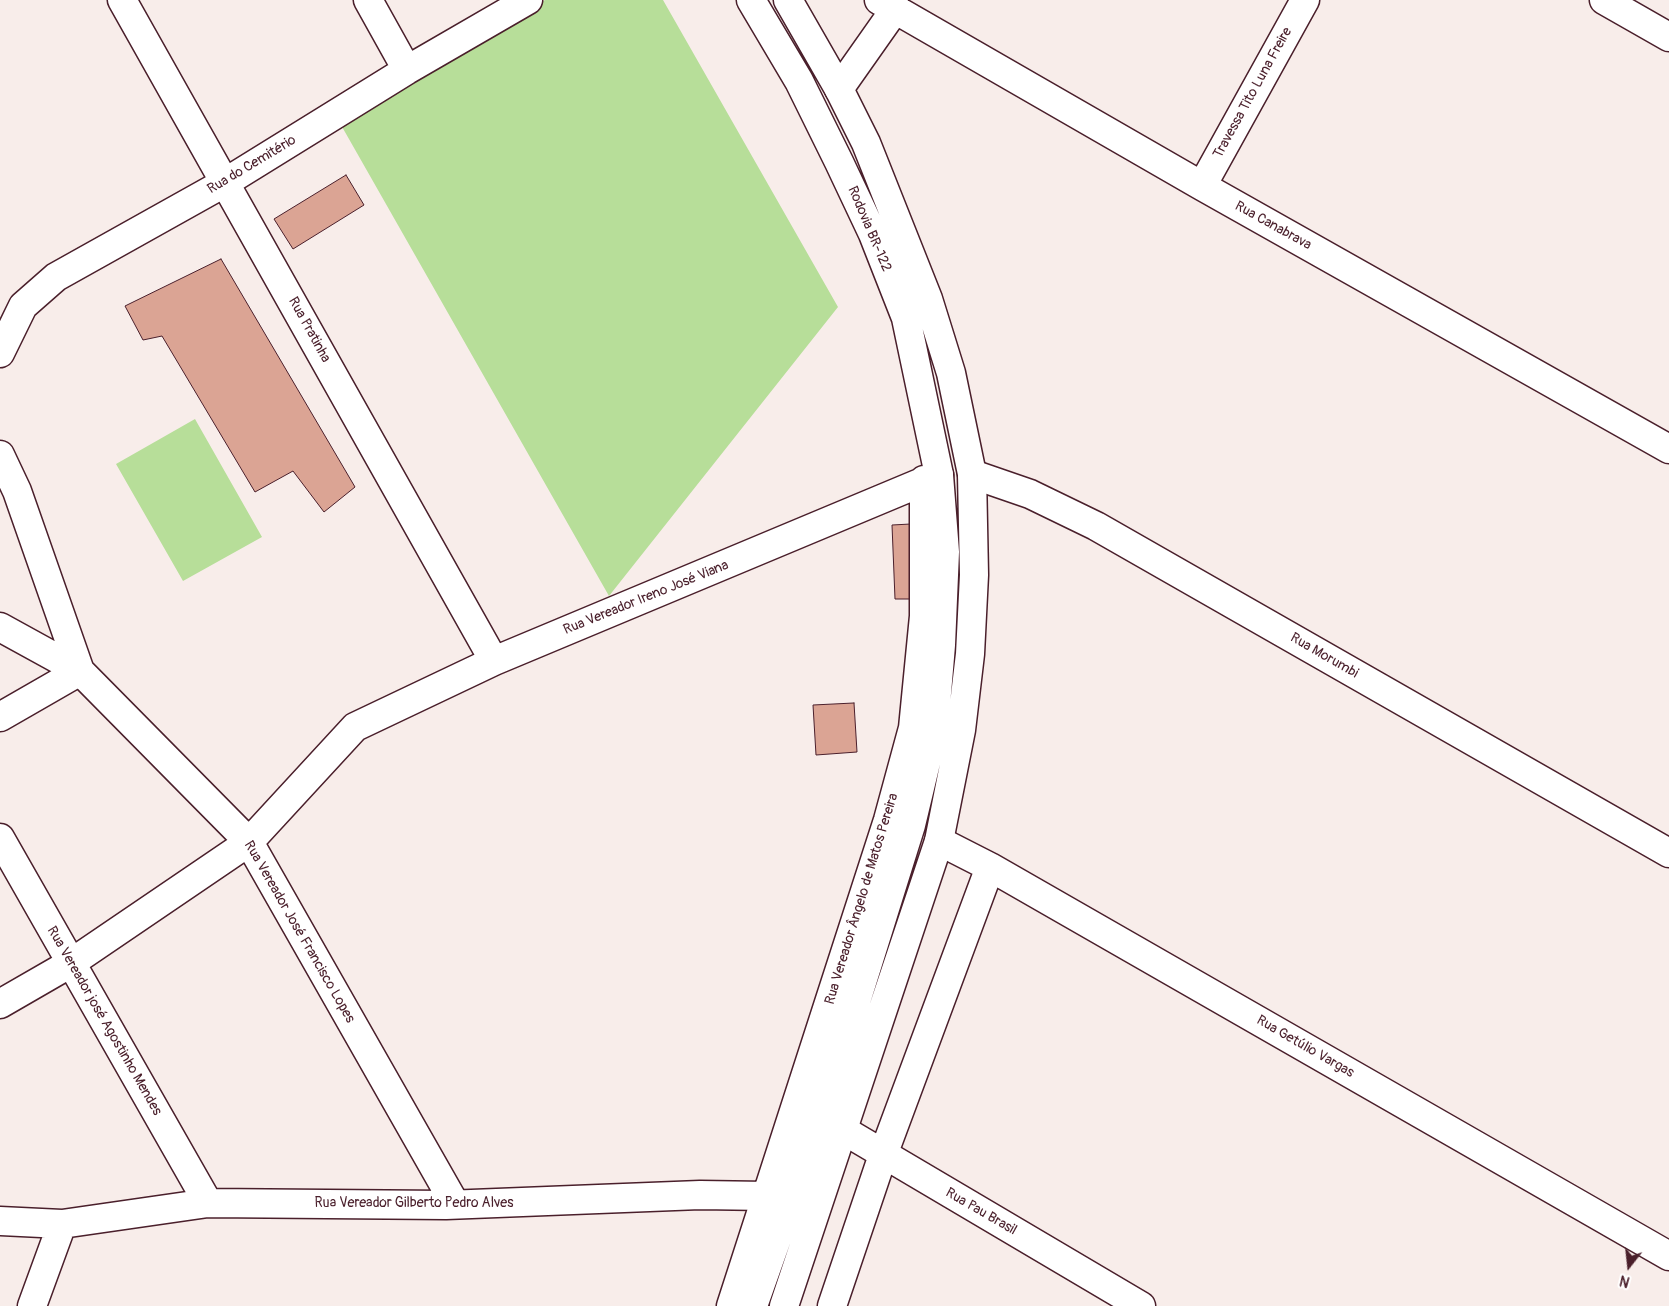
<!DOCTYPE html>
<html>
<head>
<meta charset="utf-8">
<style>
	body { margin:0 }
	#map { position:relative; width:1669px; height:1306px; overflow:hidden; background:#f8edea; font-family:Pangolin,sans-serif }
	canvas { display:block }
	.north { position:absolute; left:1604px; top:1241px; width:50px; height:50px; -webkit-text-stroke:4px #fff; paint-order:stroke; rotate:196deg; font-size:14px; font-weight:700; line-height:20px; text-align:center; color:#4a1f2b }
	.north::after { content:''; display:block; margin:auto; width:18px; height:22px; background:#4a1f2b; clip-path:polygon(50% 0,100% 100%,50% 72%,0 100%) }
</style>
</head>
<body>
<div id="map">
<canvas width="1669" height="1306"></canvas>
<div class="north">N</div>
</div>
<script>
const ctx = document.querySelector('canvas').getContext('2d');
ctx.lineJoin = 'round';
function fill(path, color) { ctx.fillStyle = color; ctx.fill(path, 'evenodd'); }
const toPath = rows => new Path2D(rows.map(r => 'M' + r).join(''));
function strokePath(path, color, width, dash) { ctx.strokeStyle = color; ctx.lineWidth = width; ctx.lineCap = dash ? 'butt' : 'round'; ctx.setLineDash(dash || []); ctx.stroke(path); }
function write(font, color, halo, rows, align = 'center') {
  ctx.font = font + ' Pangolin,sans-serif'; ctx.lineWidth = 4; ctx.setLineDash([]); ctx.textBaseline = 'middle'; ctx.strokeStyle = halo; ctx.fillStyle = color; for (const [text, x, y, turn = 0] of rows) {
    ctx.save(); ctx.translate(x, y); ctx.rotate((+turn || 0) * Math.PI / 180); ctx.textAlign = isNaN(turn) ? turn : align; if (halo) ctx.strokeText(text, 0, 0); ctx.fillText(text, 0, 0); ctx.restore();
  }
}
fill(toPath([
	[545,0,663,0,838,307,609,596,341,125],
	[195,419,262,537,183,581,116,464]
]), '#b7de99');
const building = toPath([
	[346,175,364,205,293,249,274,219,346,175],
	[221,259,355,487,324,512,293,471,255,492,162,336,143,340,125,306,221,259],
	[911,524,913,599,895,599,892,525,911,524],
	[854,703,857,752,816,755,813,705,854,703]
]);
fill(building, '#dba494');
strokePath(building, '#4a1f2b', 1);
const minor = toPath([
	[122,0,494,661],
	[368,0,407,70],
	[879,0,1202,186,1669,449],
	[1604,0,1669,37],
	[839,89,896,8],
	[1202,186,1305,0],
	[0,353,23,306,56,277,226,182,407,70,528,0],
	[0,455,17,491,80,671],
	[972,474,1030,494,1096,526,1669,853],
	[0,627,80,671,249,842,455,1204],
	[0,717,80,671],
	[0,838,208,1203],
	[939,841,990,867,1669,1256],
	[0,1004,71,963,249,842,355,727,494,661,939,475],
	[820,1120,843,1130,1141,1306],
	[0,1221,62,1224,208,1203,446,1205,700,1195,767,1196],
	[32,1306,62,1224],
	[731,1306,888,820,913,728,924,616,924,480],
	[832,1306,883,1155,990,867]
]);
const major = toPath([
	[751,0,799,81,839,162,873,234,906,318,939,475,945,552,941,645,934,729,911,825,819,1120,753,1306],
	[784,1306,939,841,961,730,970,654,974,575,972,474,951,373,928,299,866,143,839,89,788,0]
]);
strokePath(minor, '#4a1f2b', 31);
strokePath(major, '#4a1f2b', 31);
strokePath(minor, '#fff', 28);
strokePath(major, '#fff', 28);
write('14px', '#4a1f2b', '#fff', [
	["Travessa Tito Luna Freire",1253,93,-61],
	["Rua do Cemitério",252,165,-31],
	["Rua Canabrava",1273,226,29],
	["Rodovia BR-122",869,229,67],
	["Rua Pratinha",309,330,61],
	["Rua Vereador Ireno José Viana",646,598,-22],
	["Rua Morumbi",1324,656,30],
	["Rua Vereador Ângelo de Matos Pereira",862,899,-73],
	["Rua Vereador José Francisco Lopes",299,932,60],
	["Rua Vereador josé Agostinho Mendes",104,1021,60],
	["Rua Getúlio Vargas",1305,1047,30],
	["Rua Vereador Gilberto Pedro Alves",414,1203],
	["Rua Pau Brasil",981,1212,30]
]);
</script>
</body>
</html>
